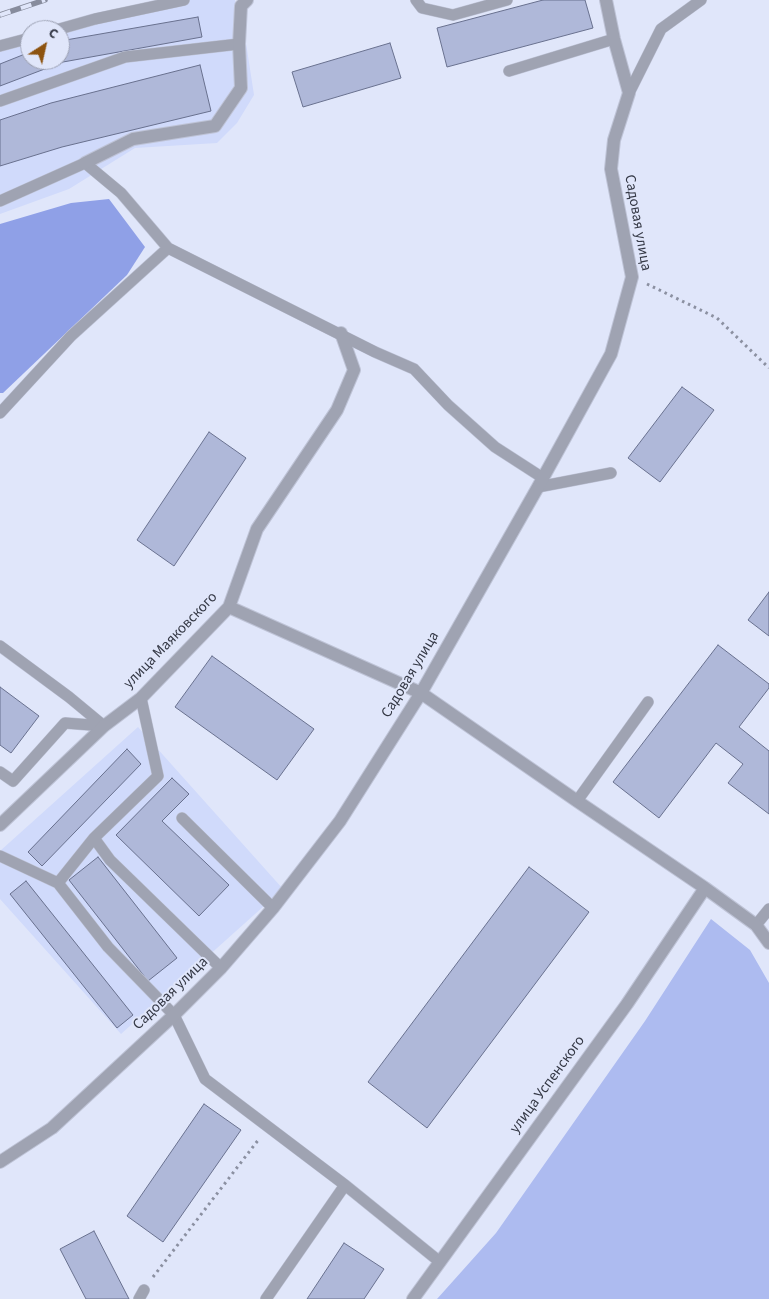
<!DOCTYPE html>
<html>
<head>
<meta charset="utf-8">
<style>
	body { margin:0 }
	#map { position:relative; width:769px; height:1299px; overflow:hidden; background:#e0e6fa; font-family:"Source Sans 3",sans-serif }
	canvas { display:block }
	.north { position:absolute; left:20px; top:20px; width:50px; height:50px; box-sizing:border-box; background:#e0e6fa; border:1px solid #9ba0b2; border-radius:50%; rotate:35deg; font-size:14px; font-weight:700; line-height:20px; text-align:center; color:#343845 }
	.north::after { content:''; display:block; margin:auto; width:18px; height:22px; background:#8d530f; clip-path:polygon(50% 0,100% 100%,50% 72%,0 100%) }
</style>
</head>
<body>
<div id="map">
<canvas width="769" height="1299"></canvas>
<div class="north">С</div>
</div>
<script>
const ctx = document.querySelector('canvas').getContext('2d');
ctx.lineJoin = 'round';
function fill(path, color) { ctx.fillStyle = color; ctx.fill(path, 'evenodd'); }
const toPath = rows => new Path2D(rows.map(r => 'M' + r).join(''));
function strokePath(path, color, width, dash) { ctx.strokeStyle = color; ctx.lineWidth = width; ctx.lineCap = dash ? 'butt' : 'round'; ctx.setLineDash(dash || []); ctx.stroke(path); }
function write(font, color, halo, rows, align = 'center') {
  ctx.font = font + ' "Source Sans 3",sans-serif'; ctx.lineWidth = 4; ctx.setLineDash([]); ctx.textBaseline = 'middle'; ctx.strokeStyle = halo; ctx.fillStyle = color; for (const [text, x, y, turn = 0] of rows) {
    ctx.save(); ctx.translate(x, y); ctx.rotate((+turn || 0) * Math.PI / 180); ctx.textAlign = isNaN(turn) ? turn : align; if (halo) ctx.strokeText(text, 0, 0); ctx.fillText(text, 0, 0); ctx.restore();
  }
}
fill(toPath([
	[160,0,235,0,246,43,254,95,237,123,217,143,135,148,69,189,0,214,0,41,30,33,30,60,60,60,60,30,43,30],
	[138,727,283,889,121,1034,0,899,0,851]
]), '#d0dafb');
fill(toPath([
	[711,919,750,950,769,983,769,1299,437,1299,496,1233,645,1021]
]), '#adbbf0');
fill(toPath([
	[109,199,145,247,127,275,3,393,0,393,0,224,71,203]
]), '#8fa0e7');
const building = toPath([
	[543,0,585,0,593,28,447,67,437,28,543,0],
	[198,17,202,37,63,62,0,86,0,64,30,52,30,60,60,60,60,41,198,17],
	[390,43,401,78,303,107,292,72,390,43],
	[200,65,211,111,62,147,0,166,0,120,51,103,200,65],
	[682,387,714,410,660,482,628,458,682,387],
	[209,432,246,458,174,566,137,540,209,432],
	[769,592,769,636,748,620,769,592],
	[718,645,769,684,769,688,739,727,769,751,769,814,728,783,743,764,716,743,659,818,613,782,718,645],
	[212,656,314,729,277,780,175,707,212,656],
	[0,687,39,716,11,753,0,745,0,687],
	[127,749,141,764,42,866,28,852,127,749],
	[172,778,189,794,162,821,229,885,199,916,116,835,172,778],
	[98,857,177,958,148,981,69,880,98,857],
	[529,867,589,912,427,1128,368,1082,529,867],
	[26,881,133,1015,117,1028,10,894,26,881],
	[204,1104,241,1130,163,1242,127,1216,204,1104],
	[94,1231,129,1299,86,1299,60,1249,94,1231],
	[344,1243,384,1269,364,1299,307,1299,344,1243]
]);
fill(building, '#afb8d9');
strokePath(building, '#69718f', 1);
const lane = toPath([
	[416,0,422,8,453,15,507,0],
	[56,30,95,19,184,0],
	[0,46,30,38],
	[509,71,614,39],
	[629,93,661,29,701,0],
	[0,101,125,57,239,44],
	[0,201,85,163,121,193,168,248,375,352,414,369,448,405,495,447,543,478],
	[0,413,71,336,168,248],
	[538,487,611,473],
	[0,646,69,697,104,726],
	[141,698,158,776,94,838,110,860,221,968],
	[0,772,13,781,65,723,104,726],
	[577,801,648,702],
	[182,818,273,908],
	[94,838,58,883,108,947,174,1015,205,1079,345,1185,440,1262],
	[0,856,58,883],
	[756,925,769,909],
	[139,1299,144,1290],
	[266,1299,345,1185]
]);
const street = toPath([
	[85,163,133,139,215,126,241,88,239,44,241,6,247,0],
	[229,607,421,693,577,801,705,888,756,925,769,943],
	[0,825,104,726,141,698,229,607,257,529,337,410,354,370,341,333],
	[0,1162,52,1128,174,1015,221,968,273,908,340,821,421,693,538,487,611,354,632,277,611,169,614,140,629,93,614,39,606,0],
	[413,1299,627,1004,705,888]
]);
strokePath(lane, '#bec3d6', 12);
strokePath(street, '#bec3d6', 14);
strokePath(toPath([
	[647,284,717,318,769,368],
	[153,1277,259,1139]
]), '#8b90a1', 3, [2.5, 4]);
strokePath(lane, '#9fa3b2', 11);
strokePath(street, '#9fa3b2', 12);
const rail = toPath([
	[0,15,45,0]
]);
strokePath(rail, '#878c9d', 5.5);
strokePath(rail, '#e0e6fa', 4, [11]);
write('15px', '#343845', '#e0e6fa', [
	["Садовая улица",637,223,80],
	["улица Маяковского",171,641,-46],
	["Садовая улица",411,675,-59],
	["Садовая улица",171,994,-44],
	["улица Успенского",548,1085,-54]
]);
</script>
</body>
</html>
